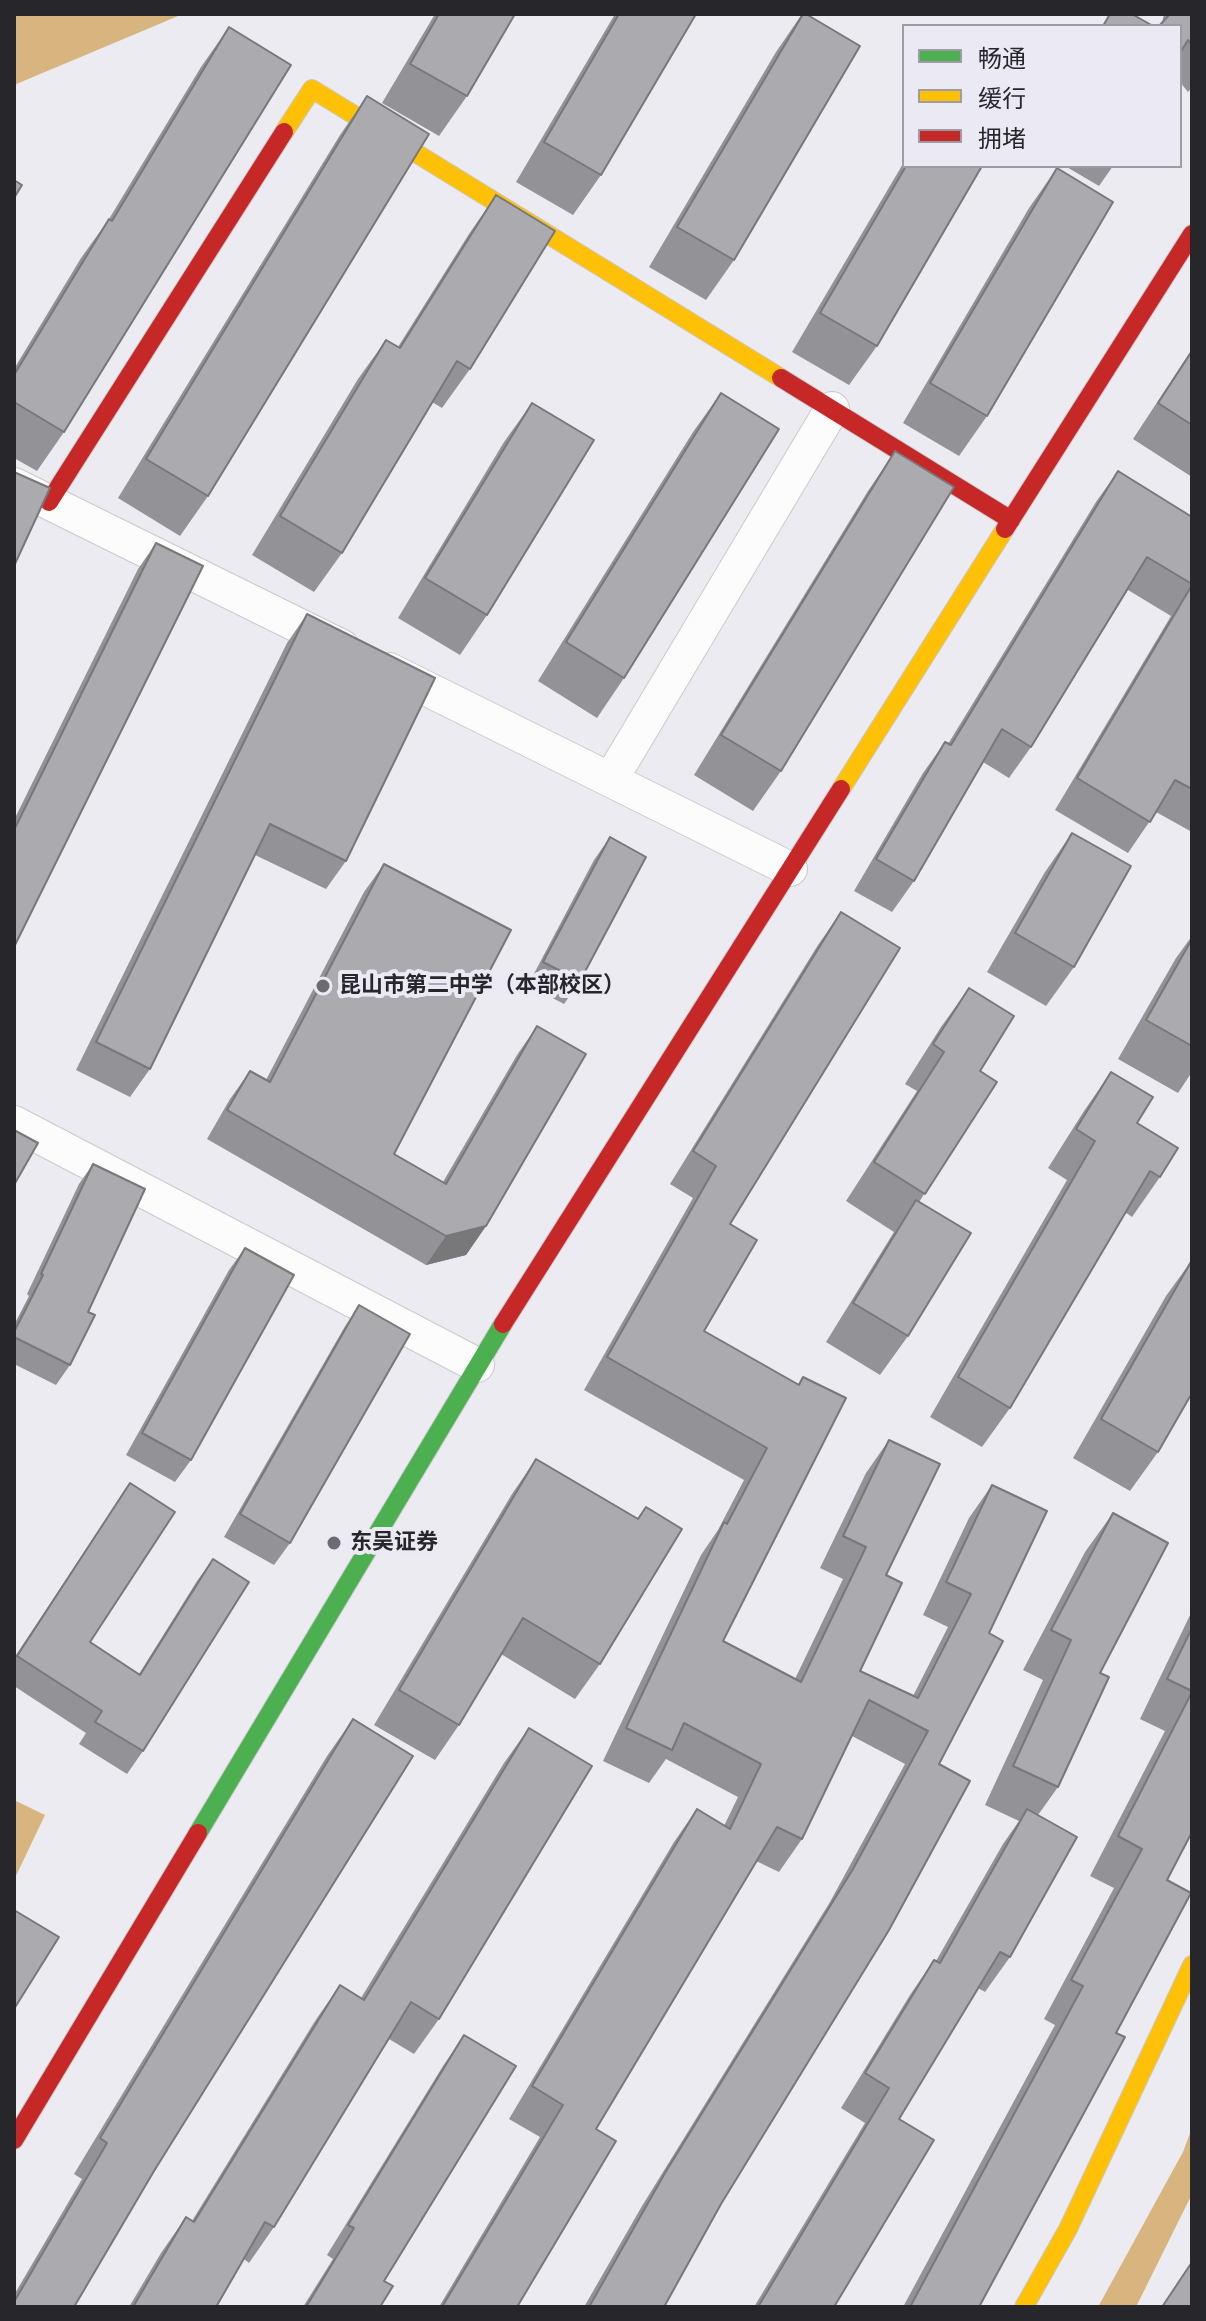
<!DOCTYPE html>
<html>
<head>
<meta charset="utf-8">
<style>
	body { margin:0 }
	#map { position:relative; width:1206px; height:2321px; overflow:hidden; background:#ecebf1; font-family:"Work Sans","Noto Sans SC",sans-serif }
	canvas { display:block }
	.frame { position:absolute; inset:0; border:16px solid #27262a; pointer-events:none }
	.legend { position:absolute; left:902px; top:24px; width:280px; height:144px; box-sizing:border-box; background:#ebe9f3; border:2px solid #9d9ba3; margin:0; padding:10px 14px; list-style:none; font-size:24px; color:#27262a }
	.legend li { display:flex; align-items:center; gap:16px; height:40px }
	.legend b { width:40px; border:2px solid #9d9ba3 }
</style>
</head>
<body>
<div id="map">
<canvas width="1206" height="2321"></canvas>
<div class="frame"></div>
<ul class="legend">
<li><b style="height:10px;background:#4caf50"></b>畅通</li>
<li><b style="height:10px;background:#ffc107"></b>缓行</li>
<li><b style="height:10px;background:#c62828"></b>拥堵</li>
</ul>
</div>
<script>
const ctx = document.querySelector('canvas').getContext('2d');
ctx.lineJoin = 'round';
function fill(path, color) { ctx.fillStyle = color; ctx.fill(path, 'evenodd'); }
const toPath = rows => new Path2D(rows.map(r => 'M' + r).join(''));
function strokePath(path, color, width, dash) { ctx.strokeStyle = color; ctx.lineWidth = width; ctx.lineCap = dash ? 'butt' : 'round'; ctx.setLineDash(dash || []); ctx.stroke(path); }
function write(font, color, halo, rows, align = 'center') {
  ctx.font = font + ' "Work Sans","Noto Sans SC",sans-serif'; ctx.lineWidth = 8; ctx.setLineDash([]); ctx.textBaseline = 'middle'; ctx.strokeStyle = halo; ctx.fillStyle = color; for (const [text, x, y, turn = 0] of rows) {
    ctx.save(); ctx.translate(x, y); ctx.rotate((+turn || 0) * Math.PI / 180); ctx.textAlign = isNaN(turn) ? turn : align; if (halo) ctx.strokeText(text, 0, 0); ctx.fillText(text, 0, 0); ctx.restore();
  }
}
fill(toPath([
	[14,14,183,14,14,85],
	[14,1800,45,1815,14,1880],
	[1192,2128,1192,2194,1136,2307,1098,2307,1183,2152]
]), '#d8b47f');
const street = toPath([
	[14,485,342,647],
	[389,670,790,869],
	[611,779,832,409],
	[14,1123,477,1365]
]);
const fast = toPath([
	[198,1833,503,1324]
]);
const slow = toPath([
	[284,132,312,89,781,378],
	[841,789,1005,529],
	[1024,2307,1068,2229,1192,1965]
]);
const jam = toPath([
	[781,378,1011,520],
	[49,502,284,132],
	[1005,529,1192,234],
	[503,1324,841,789],
	[14,2140,198,1833]
]);
strokePath(street, '#cac9ce', 36);
strokePath(fast, '#cac9ce', 20);
strokePath(slow, '#cac9ce', 20);
strokePath(jam, '#cac9ce', 20);
strokePath(street, '#fcfcfd', 34);
strokePath(fast, '#4caf50', 18);
strokePath(slow, '#ffc107', 18);
strokePath(jam, '#c62828', 18);
fill(toPath([
	[435,14,515,14,467,96,439,136,382,103],
	[615,14,696,14,601,175,573,215,516,182],
	[802,14,734,260,706,300,649,267,776,52],
	[1164,14,1192,14,1192,87,1188,92,1180,82,1180,26,1162,23],
	[229,27,64,432,37,471,14,458,14,369,81,258,109,219,201,67],
	[367,96,208,496,180,536,118,498,340,135],
	[904,162,904,166,982,166,877,346,849,385,792,352],
	[1065,166,1113,166,1099,186],
	[1057,168,987,416,959,456,903,423,1029,208],
	[496,195,470,369,442,408,432,402,342,553,314,592,252,555,358,379,386,340,398,347,469,234],
	[1192,349,1192,477,1133,439],
	[721,393,624,678,597,718,538,681,693,432],
	[532,403,487,615,460,655,398,618,504,442],
	[895,451,781,771,753,811,694,775,868,491],
	[1118,471,1192,517,1192,832,1156,812,1128,853,1055,810,1171,616,1128,590,1031,747,1009,778,983,762,914,881,892,912,854,891,923,773,945,742,948,744,1096,502],
	[156,543,14,947,14,820,138,569],
	[307,614,346,861,326,889,255,855,150,1069,130,1097,76,1070,287,643],
	[1072,833,1074,967,1046,1006,987,972,1045,872],
	[610,837,580,981,564,1004,528,985,594,860],
	[384,864,394,1154,443,1182,517,1055,537,1026,486,1226,466,1255,426,1265,207,1139,230,1099,250,1071,266,1080,364,892],
	[841,912,730,1224,704,1331,798,1384,803,1377,723,1641,795,1679,843,1579,820,1568,866,1473,889,1440,886,1575,860,1671,913,1696,948,1627,923,1615,969,1518,992,1485,989,1633,939,1764,721,2204,664,2307,584,2307,642,2206,830,1902,905,1764,852,1736,802,1839,779,1872,756,1861,596,2129,517,2307,439,2307,540,2137,509,2119,674,1842,697,1809,724,1826,738,1797,666,1759,649,1783,603,1761,701,1555,718,1530,744,1480,584,1390,693,1198,670,1184,818,945],
	[1192,936,1192,1072,1178,1093,1118,1059,1176,958],
	[969,988,980,1071,997,1082,919,1202,908,1336,880,1375,826,1342,894,1232,846,1201,917,1091,905,1084,941,1027],
	[1111,1072,1137,1123,1160,1177,1132,1217,1125,1212,1010,1408,982,1447,930,1417,1067,1180,1048,1168,1084,1111],
	[93,1164,88,1312,70,1365,56,1385,14,1364,14,1325,29,1296,27,1294,79,1184],
	[245,1248,191,1460,175,1482,126,1455,229,1270],
	[1192,1260,1158,1452,1130,1491,1073,1458,1166,1296],
	[359,1305,290,1543,274,1565,224,1537,344,1328],
	[536,1459,637,1519,646,1507,600,1664,575,1699,501,1654,459,1725,435,1760,374,1725,512,1494],
	[130,1483,90,1642,139,1674,197,1581,213,1559,143,1751,127,1774,79,1744,86,1733,14,1686,14,1658],
	[1113,1513,1100,1673,1058,1787,1038,1815,1010,1957,985,1992,978,1988,899,2119,834,2307,754,2307,865,2123,841,2108,910,1995,934,1960,936,1961,1003,1844,1019,1821,985,1805,1043,1680,1023,1670,1085,1552],
	[1192,1611,1192,1832,1167,1880,1116,2033,979,2307,903,2307,1055,2025,1044,2019,1114,1888,1090,1876,1165,1731,1140,1719],
	[353,1719,154,2171,14,2307,14,2295,82,2179,74,2174,327,1756],
	[529,1728,439,2019,414,2054,389,2039,274,2227,249,2263,244,2259,216,2307,129,2307,161,2253,186,2217,192,2221,315,2021,340,1985,361,1998,504,1763],
	[464,2035,384,2281,380,2307,303,2307,333,2259,327,2255,443,2066]
]), '#939296');
fill(toPath([
	[486,1226,466,1255,426,1265,446,1236]
]), '#78777a');
const building = toPath([
	[439,14,515,14,467,96,410,64,439,14],
	[619,14,696,14,601,175,544,142,619,14],
	[803,14,806,14,860,46,734,260,677,227,803,14],
	[1110,14,1132,14,1153,26,1103,26,1110,14],
	[1170,14,1192,14,1192,45,1188,40,1180,53,1180,26,1159,26,1170,14],
	[229,27,291,65,64,432,14,402,14,375,109,219,112,221,229,27],
	[367,96,429,134,208,496,146,459,367,96],
	[906,166,982,166,877,346,820,313,906,166],
	[1057,168,1113,202,987,416,930,383,1057,168],
	[14,180,22,185,14,198,14,180],
	[496,195,555,231,470,369,457,361,342,553,280,516,386,340,400,348,496,195],
	[1192,351,1192,425,1158,403,1192,351],
	[721,393,779,429,624,678,566,642,721,393],
	[532,403,594,440,487,615,425,578,532,403],
	[895,451,954,487,781,771,721,735,895,451],
	[1118,471,1192,517,1192,584,1147,557,1031,747,1002,729,914,881,876,859,945,742,951,745,1118,471],
	[14,472,50,488,14,566,14,472],
	[156,543,203,566,14,947,14,830,156,543],
	[1192,585,1192,789,1175,780,1150,822,1077,778,1192,585],
	[307,614,435,678,346,861,270,824,150,1069,96,1042,307,614],
	[1072,833,1131,866,1074,967,1015,933,1072,833],
	[610,837,646,857,580,981,543,962,610,837],
	[384,864,511,930,394,1154,446,1184,537,1026,586,1054,486,1226,446,1236,227,1110,250,1071,270,1082,384,864],
	[841,912,900,948,730,1224,757,1240,704,1331,799,1385,803,1377,846,1398,723,1641,801,1682,866,1547,843,1536,889,1440,940,1464,886,1575,902,1583,860,1671,918,1698,971,1594,946,1582,992,1485,1047,1511,989,1633,1003,1641,939,1764,970,1781,889,1930,721,2204,664,2307,589,2307,665,2173,853,1869,928,1731,869,1700,802,1839,777,1827,596,2129,616,2141,517,2307,442,2307,563,2105,532,2086,697,1809,730,1829,761,1764,684,1723,672,1750,626,1728,724,1522,727,1524,767,1448,607,1357,716,1166,693,1151,841,912],
	[1192,939,1192,1046,1146,1020,1192,939],
	[969,988,1014,1016,980,1071,997,1082,925,1194,874,1162,944,1052,933,1044,969,988],
	[1111,1072,1153,1097,1137,1123,1178,1148,1160,1177,1150,1171,1010,1408,958,1377,1095,1141,1076,1129,1111,1072],
	[14,1130,38,1143,14,1185,14,1130],
	[93,1164,145,1189,88,1312,95,1315,70,1365,14,1337,14,1332,43,1275,41,1274,93,1164],
	[916,1200,971,1233,908,1336,853,1303,916,1200],
	[245,1248,294,1275,191,1460,142,1433,245,1248],
	[1192,1260,1192,1393,1158,1452,1101,1419,1192,1260],
	[359,1305,410,1334,290,1543,240,1514,359,1305],
	[536,1459,638,1519,646,1507,682,1529,600,1664,523,1618,459,1725,399,1690,536,1459],
	[130,1483,175,1512,90,1642,140,1675,213,1559,249,1582,143,1751,95,1722,102,1711,17,1656,130,1483],
	[1113,1513,1168,1543,1100,1673,1109,1677,1058,1787,1013,1766,1071,1640,1051,1630,1113,1513],
	[1192,1628,1192,1691,1167,1679,1192,1628],
	[1192,1692,1192,1832,1167,1880,1191,1893,1116,2033,1125,2037,979,2307,910,2307,1083,1986,1071,1980,1142,1849,1118,1836,1192,1692],
	[353,1719,413,1756,154,2171,74,2307,14,2307,14,2302,107,2143,100,2138,353,1719],
	[529,1728,592,1766,439,2019,411,2002,274,2227,265,2222,216,2307,133,2307,186,2217,194,2222,340,1985,364,2000,529,1728],
	[1027,1809,1077,1837,1010,1957,1000,1952,899,2119,934,2140,834,2307,758,2307,889,2088,865,2073,934,1960,940,1963,1027,1809],
	[14,1910,59,1937,14,2009,14,1910],
	[464,2035,516,2066,384,2281,393,2286,380,2307,306,2307,354,2228,348,2225,464,2035],
	[1192,2262,1192,2307,1162,2307,1192,2262]
]);
fill(building, '#abaaae');
strokePath(building, '#78777a', 2);
for (const [x, y, r, color] of [
	[323,986,8,"#6c6b70"],
	[334,1543,8,"#6c6b70"]
]) { const dot = new Path2D(); dot.arc(x, y, r, 0, 2 * Math.PI); ctx.fillStyle = color; ctx.fill(dot); strokePath(dot, '#ebe9f3', 3); }
write('bold 22px', '#27262a', '#ebe9f3', [
	["昆山市第二中学（本部校区）",339,986],
	["东吴证券",350,1543]
], 'left');
</script>
</body>
</html>
